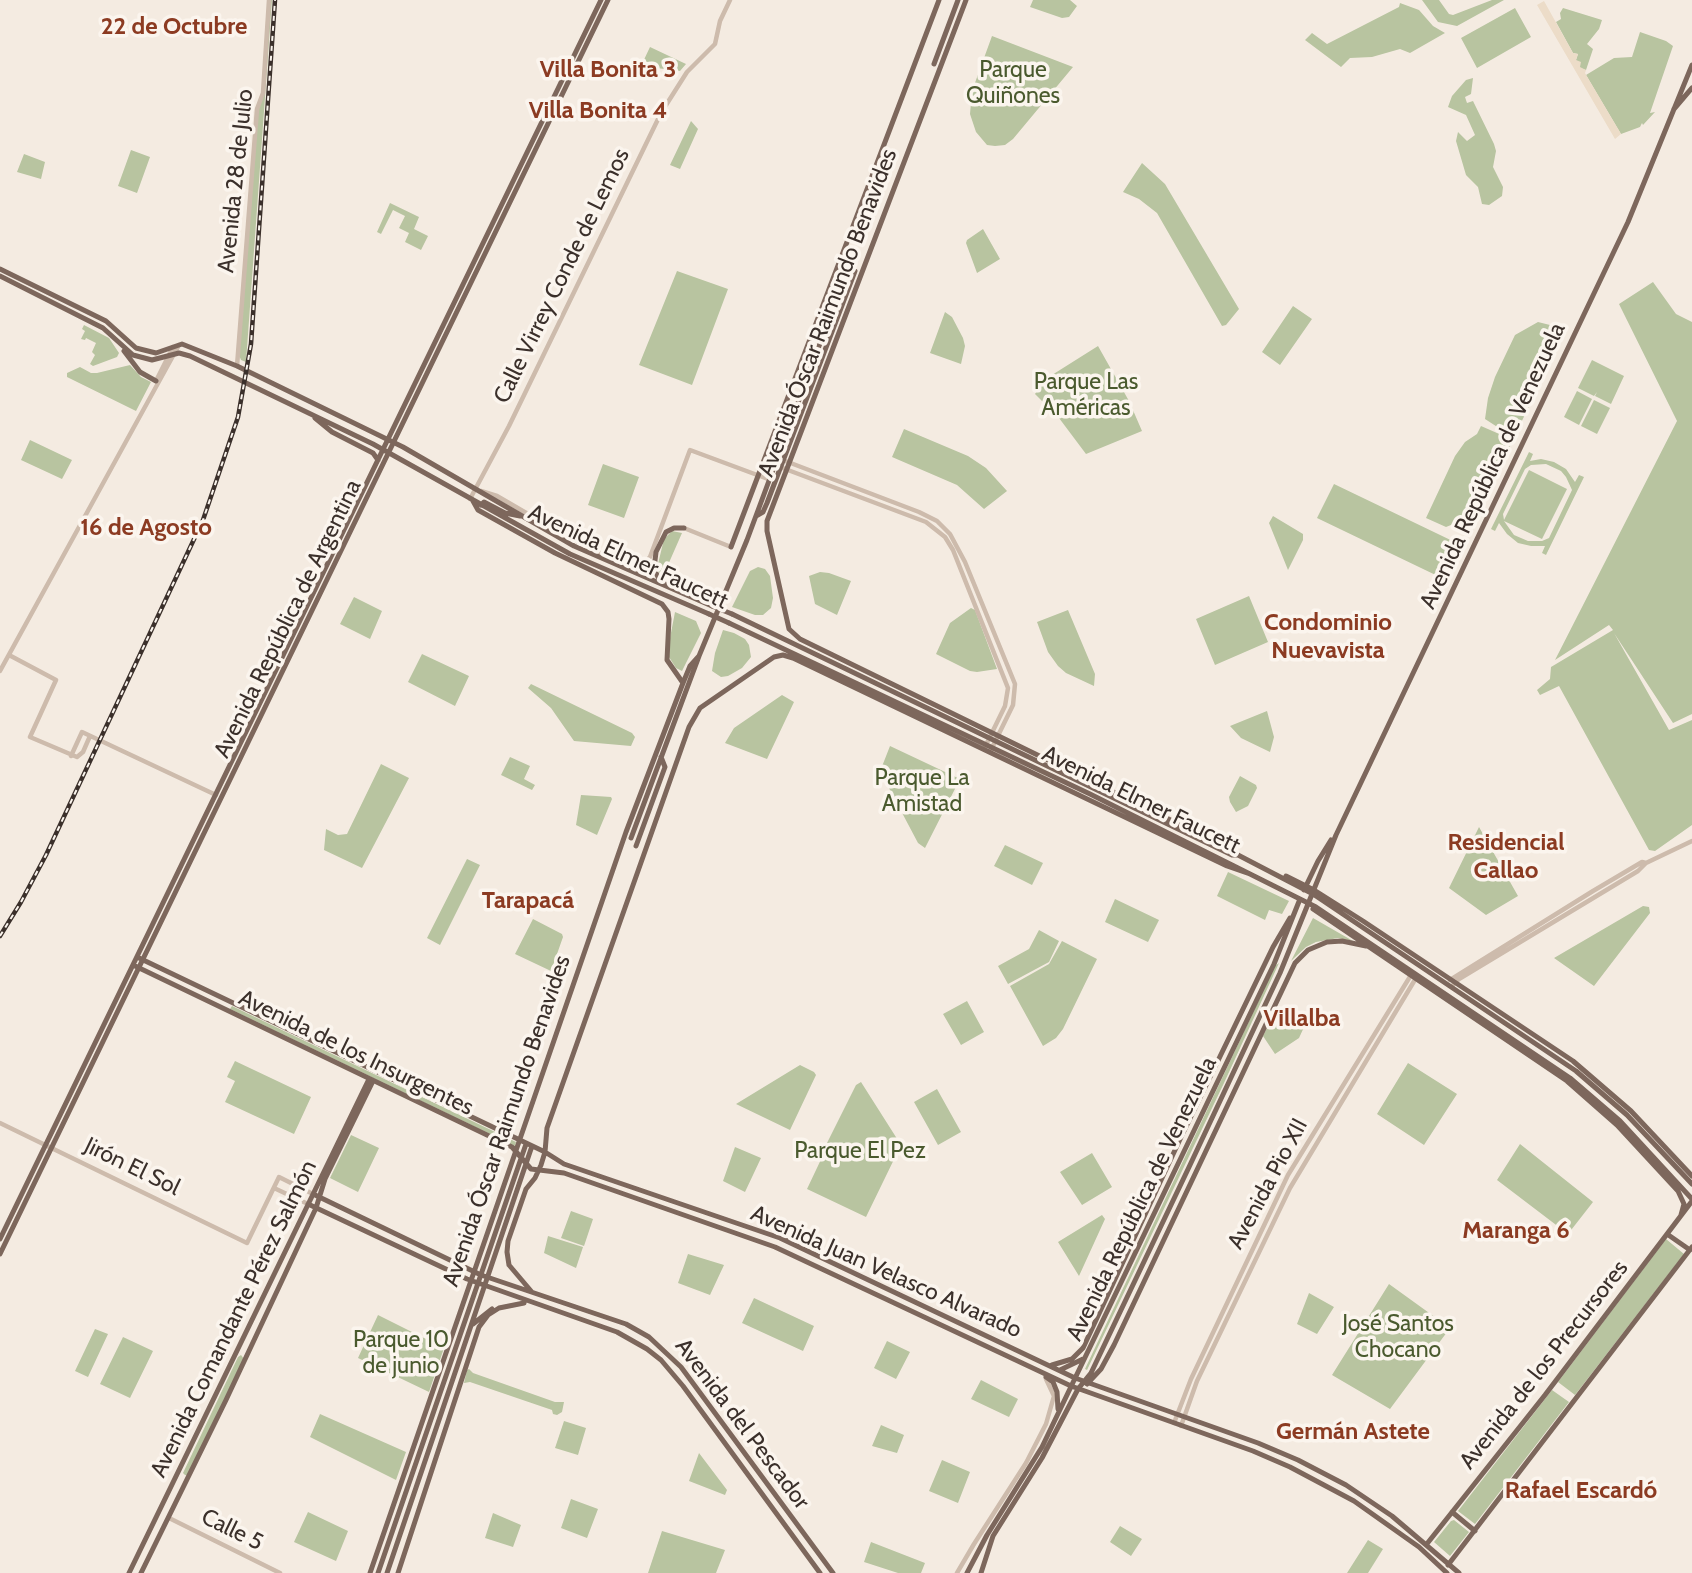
<!DOCTYPE html>
<html>
<head>
<meta charset="utf-8">
<style>
	body { margin:0 }
	canvas { display:block; background:#f4ebe1 }
</style>
</head>
<body>
<canvas width="1692" height="1573"></canvas>
<script>
const ctx = document.querySelector('canvas').getContext('2d');
ctx.lineJoin = 'round';
function fill(path, color) { ctx.fillStyle = color; ctx.fill(path, 'evenodd'); }
const toPath = rows => new Path2D(rows.map(r => 'M' + r).join(''));
function strokePath(path, color, width, dash) { ctx.strokeStyle = color; ctx.lineWidth = width; ctx.lineCap = dash ? 'butt' : 'round'; ctx.setLineDash(dash || []); ctx.stroke(path); }
function write(font, color, halo, rows, align = 'center') {
  ctx.font = font + ' Cabin,sans-serif'; ctx.lineWidth = 7; ctx.setLineDash([]); ctx.textBaseline = 'middle'; ctx.strokeStyle = halo; ctx.fillStyle = color; for (const [text, x, y, turn = 0] of rows) {
    ctx.save(); ctx.translate(x, y); ctx.rotate((+turn || 0) * Math.PI / 180); ctx.textAlign = isNaN(turn) ? turn : align; if (halo) ctx.strokeText(text, 0, 0); ctx.fillText(text, 0, 0); ctx.restore();
  }
}
fill(toPath([
	[270,0,272,0,246,362,241,360,239,355,258,104,262,95],
	[1033,0,1070,0,1077,6,1069,17,1062,18,1030,7],
	[1422,0,1439,0,1449,14,1453,15,1492,0,1504,0,1457,26,1438,22],
	[1400,3,1419,10,1433,26,1445,33,1410,53,1400,49,1372,57,1350,58,1341,67,1305,40,1312,33,1327,44,1399,7],
	[1515,8,1531,37,1477,68,1461,38],
	[1563,8,1602,20,1599,29,1587,44,1593,49,1586,70,1579,68,1576,60,1578,54,1573,53,1556,22,1561,19,1560,13],
	[1640,32,1666,41,1673,46,1650,113,1655,112,1643,125,1642,123,1640,127,1621,134,1586,75,1614,58,1632,57],
	[992,36,1073,67,1013,139,1005,145,995,146,987,145,976,132,970,114,972,91],
	[650,47,686,64,680,71,641,66],
	[1473,78,1471,94,1465,97,1467,103,1473,101,1494,144,1496,151,1493,167,1503,187,1502,196,1489,205,1482,204,1478,187,1466,175,1456,141,1458,132,1467,141,1475,135,1466,115,1448,107,1452,96,1466,80],
	[691,121,698,129,680,169,670,165],
	[131,150,150,157,137,193,118,186],
	[24,154,45,162,41,179,17,172],
	[1142,163,1165,184,1239,309,1226,325,1222,326,1157,213,1139,199,1123,192],
	[390,203,419,217,414,229,428,236,421,250,405,242,409,233,399,228,405,216,393,210,381,234,377,232],
	[983,229,1000,259,977,273,966,243,967,240],
	[677,271,728,289,692,385,639,365],
	[1653,282,1676,314,1692,322,1692,714,1673,723,1614,633,1669,730,1692,720,1692,825,1655,851,1649,850,1559,686,1540,695,1537,690,1550,679,1551,667,1613,630,1609,625,1555,660,1677,421,1619,304],
	[1293,306,1312,319,1280,365,1262,352],
	[945,312,952,317,963,338,965,346,961,364,930,353],
	[1538,322,1558,327,1552,342,1558,347,1516,433,1502,430,1485,419,1488,398,1495,377,1515,335],
	[84,325,109,338,119,353,117,357,93,366,90,364,95,355,92,352,96,343,86,338,85,340,81,339,85,331,82,329],
	[1098,346,1129,401,1142,431,1086,454,1059,418,1035,394,1044,380],
	[1592,360,1624,376,1611,404,1595,396,1597,392,1594,396,1578,388],
	[130,365,141,377,151,382,136,411,67,377,67,373,80,367,91,373,97,373],
	[1577,391,1592,399,1579,425,1564,417],
	[1594,400,1610,408,1597,434,1581,426],
	[1481,426,1513,440,1469,529,1456,523,1446,527,1426,518,1455,456,1465,442,1477,434],
	[904,429,968,456,986,468,1007,491,984,509,957,485,892,457],
	[30,440,72,460,62,479,21,460],
	[1529,452,1533,454,1530,461,1541,459,1554,462,1566,469,1575,482,1579,475,1584,477,1546,555,1542,553,1545,546,1531,546,1518,543,1507,534,1499,523,1495,531,1491,529],
	[1546,464,1561,471,1566,477,1572,490,1549,538,1542,541,1528,541,1514,535,1504,521,1542,539,1567,489,1529,470,1504,520,1503,514,1525,469,1531,465],
	[603,464,639,477,624,518,588,505],
	[1334,484,1463,546,1446,580,1317,518],
	[1273,516,1303,534,1303,540,1288,570,1269,523],
	[672,531,682,533,664,574,658,572,658,564,664,539],
	[758,567,765,569,770,576,773,598,771,608,763,615,755,615,732,607,750,571],
	[820,572,829,573,851,581,837,615,815,604,809,576],
	[1249,596,1268,642,1215,665,1196,619],
	[354,597,382,611,370,639,340,624],
	[971,608,975,610,997,669,977,672,970,671,936,654,950,623],
	[1068,610,1095,674,1094,686,1066,673,1058,666,1048,652,1037,622],
	[675,612,696,621,701,633,682,671,676,668,669,657,670,638],
	[723,630,734,633,745,639,749,645,751,657,742,668,728,676,721,677,712,671,715,653],
	[422,654,469,676,455,706,408,682],
	[531,684,632,733,635,737,631,746,574,741,551,708,528,688],
	[782,695,794,702,767,759,725,743,734,728],
	[1267,711,1274,737,1270,752,1241,738,1230,726],
	[890,746,960,779,925,848,918,843,881,773,881,769],
	[510,757,530,766,524,779,535,785,532,790,501,775],
	[381,764,409,778,362,868,324,850,326,829,338,835,347,834],
	[1240,776,1256,785,1257,788,1248,806,1236,812,1230,802,1229,797],
	[581,795,611,797,612,799,597,835,576,825],
	[1479,827,1518,896,1486,915,1449,888],
	[1005,845,1043,863,1032,885,994,866],
	[467,859,480,865,440,945,427,938],
	[1228,872,1289,901,1282,914,1269,910,1265,920,1217,896],
	[1115,899,1159,920,1148,942,1105,922],
	[1643,906,1649,907,1650,913,1594,986,1554,958],
	[1313,918,1353,941,1338,938,1316,942,1306,947,1291,961],
	[533,919,562,934,563,937,551,971,515,954],
	[1039,930,1059,941,1049,962,1008,984,998,966,1029,949],
	[1062,941,1097,959,1063,1029,1056,1038,1043,1046,1010,986,1049,964],
	[1279,963,1224,1083,1087,1370,1085,1369,1275,966],
	[967,1001,984,1032,961,1045,943,1014],
	[232,1006,516,1142,515,1146,230,1009],
	[1275,1012,1305,1025,1299,1038,1275,1054,1263,1036],
	[235,1061,311,1097,294,1134,225,1102,235,1081,227,1077],
	[1408,1063,1457,1094,1424,1145,1377,1114],
	[800,1065,814,1072,816,1075,790,1130,736,1104],
	[861,1082,901,1145,866,1217,807,1189,825,1151,826,1145,856,1085],
	[937,1089,961,1132,938,1145,914,1102],
	[351,1135,379,1148,358,1192,330,1178],
	[1520,1144,1593,1202,1568,1234,1497,1180],
	[735,1147,761,1158,745,1192,723,1181],
	[1092,1153,1112,1187,1082,1205,1060,1172],
	[571,1211,593,1219,584,1246,561,1238],
	[1102,1215,1105,1219,1079,1276,1058,1242],
	[548,1236,583,1247,576,1268,544,1253],
	[1666,1239,1684,1254,1575,1395,1558,1382],
	[688,1254,724,1265,710,1295,678,1283],
	[1389,1284,1450,1328,1390,1409,1332,1375],
	[1309,1293,1334,1307,1317,1334,1297,1324],
	[754,1298,814,1326,803,1351,742,1323],
	[378,1315,444,1348,429,1392,358,1358],
	[95,1329,108,1334,88,1377,75,1371],
	[123,1337,153,1351,130,1398,100,1384],
	[887,1341,910,1352,896,1379,874,1368],
	[241,1355,244,1359,189,1476,185,1475,183,1473,238,1357],
	[469,1369,473,1373,555,1402,564,1402,562,1412,557,1415,553,1414,552,1410,470,1382,464,1383,467,1370],
	[981,1380,1018,1399,1009,1417,971,1399],
	[1552,1390,1569,1402,1475,1524,1458,1511],
	[320,1414,406,1452,396,1480,310,1437],
	[564,1421,586,1428,578,1455,555,1448],
	[881,1425,904,1435,897,1453,872,1446],
	[699,1453,727,1490,725,1495,689,1481],
	[942,1460,970,1472,958,1503,929,1491],
	[571,1499,598,1509,587,1538,561,1528],
	[308,1512,348,1531,336,1561,294,1542],
	[493,1513,521,1525,513,1547,485,1538],
	[1454,1520,1469,1532,1450,1556,1434,1542,1451,1521],
	[1120,1526,1142,1539,1131,1556,1110,1542],
	[662,1531,725,1550,716,1573,648,1573],
	[1368,1540,1383,1549,1368,1573,1347,1573],
	[871,1542,925,1563,921,1573,898,1573,864,1562]
]), '#b8c4a0');
fill(toPath([
	[1544,1,1573,53,1578,54,1576,60,1581,62,1580,67,1586,70,1585,73,1621,134,1615,139,1537,5]
]), '#ecdcc8');
strokePath(toPath([
	[237,366,257,109,263,93,269,0],
	[156,381,173,347],
	[767,454,919,512,937,521,950,534,965,562,1015,684,1013,705,991,750],
	[764,461,926,522,945,537,953,550,1008,688,1005,706,985,747],
	[481,491,497,496,559,532,596,551,626,564,641,566,650,557,690,450,768,479,776,476],
	[470,499,509,426,661,113,687,72,715,44,720,21,730,0],
	[684,528,731,547],
	[9,655,56,680,30,737,77,757,83,752,90,736],
	[0,671,179,345],
	[71,756,82,732,216,795],
	[1450,980,1593,891,1642,862,1646,863],
	[1452,986,1459,979,1638,871,1646,863,1692,841],
	[0,1123,247,1243,279,1177,313,1194],
	[274,1188,308,1204],
	[1174,1423,1191,1379,1288,1175,1411,975],
	[1181,1426,1197,1381,1290,1188,1416,978],
	[169,1518,280,1573],
	[957,1573,974,1544,1026,1463,1046,1424,1054,1396,1046,1379]
]), '#cdbbac', 4.5);
strokePath(toPath([
	[966,0,767,521,767,531,789,629,800,639,1234,851,1238,855],
	[934,64,958,0],
	[1674,109,1692,88],
	[0,269,106,321,136,348,156,353,182,344,237,366,403,447,574,546,712,606],
	[0,276,103,328,133,355,152,360,179,353,190,356,373,444,570,554,709,614],
	[124,351,140,372,156,381],
	[315,418,332,432,373,453,378,460],
	[473,501,478,510,555,553,662,604,668,612,669,619,667,660,683,683],
	[481,505,484,502,505,513,520,516],
	[756,516,763,512,767,503,855,271],
	[731,547,939,0],
	[665,584,658,577,654,569,656,552,666,532,674,528,684,528],
	[732,614,1232,855,1238,855,1313,894,1576,1071,1627,1115,1692,1184],
	[729,623,1090,794,1316,907,1570,1078,1620,1121,1692,1199],
	[631,838,699,656,747,540,848,268],
	[636,846,665,767,661,757],
	[1286,876,1314,890,1363,921,1573,1061,1631,1111,1692,1176],
	[1304,890,1318,861,1331,840],
	[1313,909,1567,1081,1617,1125,1678,1191,1684,1204,1681,1215],
	[137,957,545,1152,564,1164,780,1238,1075,1378,1258,1443,1298,1460,1346,1485,1392,1516,1459,1573],
	[133,965,512,1147,531,1169,564,1173,775,1247,1071,1386,1253,1451,1290,1467,1354,1501,1419,1547,1447,1573],
	[313,1194,481,1275,626,1324,649,1337,681,1367,833,1573],
	[308,1204,467,1279,617,1332,647,1349,661,1360,683,1386,820,1573],
	[785,1228,789,1242],
	[1667,1234,1690,1250],
	[0,1239,601,0],
	[0,1254,608,0],
	[531,1291,509,1265,507,1252,508,1241,526,1189,535,1178,541,1165,545,1152,547,1128,689,727,700,708,774,657,783,655,793,658,1227,866,1250,874],
	[473,1324,492,1309],
	[1052,1365,1072,1359,1083,1348,1182,1135,1273,947,1290,918],
	[1060,1370,1083,1359],
	[1046,1377,1053,1382,1057,1392,1058,1409],
	[1087,1384,1101,1369,1114,1345,1295,963,1308,950,1327,942,1342,941,1366,946],
	[1452,1512,1475,1531],
	[1426,1545,1545,1395,1692,1201],
	[1448,1565,1692,1247],
	[129,1573,369,1079],
	[141,1573,226,1400,316,1208,325,1179,373,1081],
	[370,1573,626,832,683,683,690,666,699,656],
	[378,1573,526,1144],
	[387,1573,532,1146],
	[398,1573,479,1327,488,1315,499,1308,524,1303],
	[967,1573,987,1535,1042,1447,1274,964,1300,899],
	[981,1573,993,1536,1042,1458,1078,1389,1091,1373,1190,1165,1280,973,1336,835,1628,222,1692,65]
]), '#7d675c', 5);
const rail = toPath([
	[0,936,21,902,46,855,203,520,238,417,251,344,275,0]
]);
strokePath(rail, '#3b302b', 4.5);
strokePath(rail, '#fbf5ee', 2, [5]);
strokePath(toPath([
	[712,606,732,614],
	[709,614,729,623]
]), '#7d675c', 5);
write('23px', '#4a5a2e', '#fbf5ee', [
	["Parque",1013,70],
	["Quiñones",1013,96],
	["Parque Las",1086,382],
	["Américas",1086,408],
	["Parque La",922,778],
	["Amistad",922,804],
	["Parque El Pez",860,1151],
	["José Santos",1398,1324],
	["Chocano",1398,1350],
	["Parque 10",401,1340],
	["de junio",401,1366]
]);
write('23px', '#3b302b', '#fbf5ee', [
	["Avenida 28 de Julio",236,181,-84],
	["Calle Virrey Conde de Lemos",562,276,-64],
	["Avenida Óscar Raimundo Benavides",828,313,-69],
	["Avenida República de Venezuela",1493,466,-65],
	["Avenida Elmer Faucett",628,557,25],
	["Avenida República de Argentina",288,619,-64],
	["Avenida Elmer Faucett",1141,800,26],
	["Avenida de los Insurgentes",356,1053,26],
	["Avenida Óscar Raimundo Benavides",507,1121,-71],
	["Jirón El Sol",132,1167,26],
	["Avenida Pio XII",1268,1184,-62],
	["Avenida República de Venezuela",1142,1199,-64],
	["Avenida Juan Velasco Alvarado",886,1272,24],
	["Avenida Comandante Pérez Salmón",234,1319,-64],
	["Avenida de los Precursores",1544,1365,-52],
	["Avenida del Pescador",742,1424,53],
	["Calle 5",232,1530,26]
]);
write('bold 24px', '#8c3b22', '#fbf5ee', [
	["22 de Octubre",174,27],
	["Villa Bonita 3",608,70],
	["Villa Bonita 4",598,111],
	["16 de Agosto",146,528],
	["Condominio",1328,623],
	["Nuevavista",1328,651],
	["Residencial",1506,843],
	["Callao",1506,871],
	["Tarapacá",528,901],
	["Villalba",1302,1019],
	["Maranga 6",1516,1231],
	["Germán Astete",1353,1432],
	["Rafael Escardó",1581,1491]
]);
</script>
</body>
</html>
